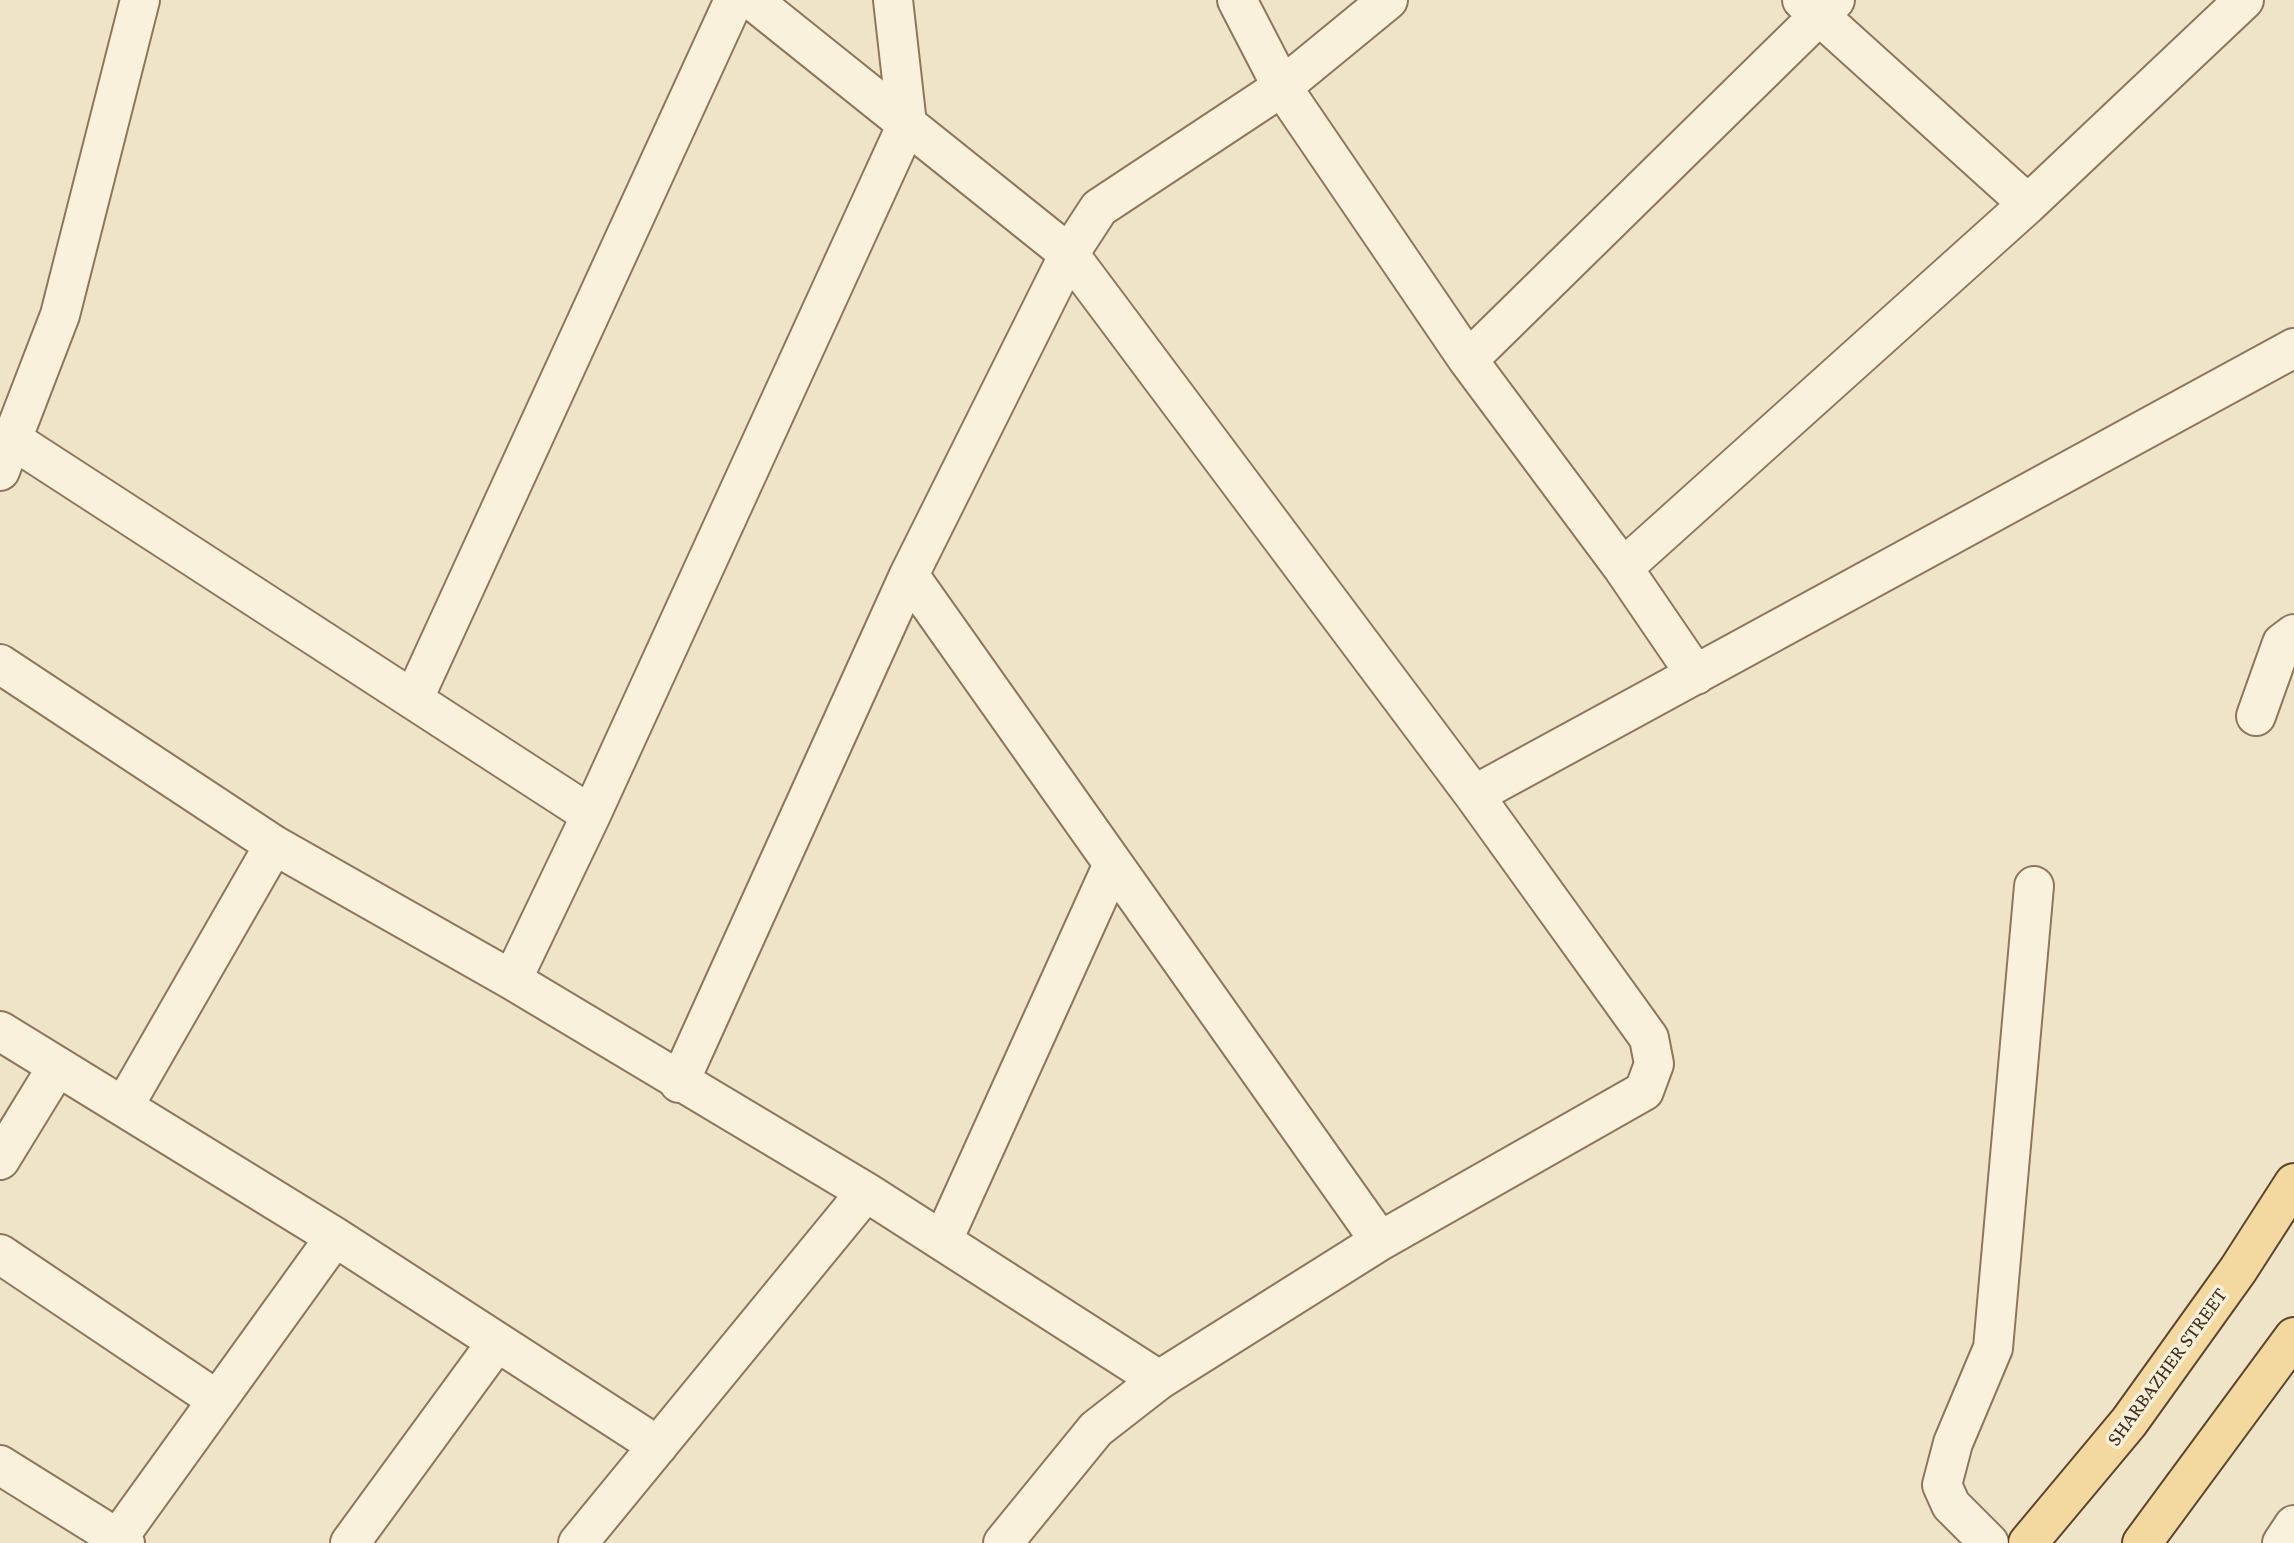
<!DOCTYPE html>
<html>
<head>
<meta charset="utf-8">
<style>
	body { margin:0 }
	canvas { display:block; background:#f0e4c8 }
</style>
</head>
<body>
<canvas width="2294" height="1543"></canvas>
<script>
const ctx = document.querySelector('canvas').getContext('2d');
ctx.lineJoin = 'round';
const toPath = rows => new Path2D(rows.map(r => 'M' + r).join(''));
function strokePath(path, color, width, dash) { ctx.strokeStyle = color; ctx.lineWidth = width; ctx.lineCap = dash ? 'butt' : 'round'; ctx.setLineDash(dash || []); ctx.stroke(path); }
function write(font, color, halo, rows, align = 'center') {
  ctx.font = font + ' "Crimson Pro",serif'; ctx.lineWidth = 7; ctx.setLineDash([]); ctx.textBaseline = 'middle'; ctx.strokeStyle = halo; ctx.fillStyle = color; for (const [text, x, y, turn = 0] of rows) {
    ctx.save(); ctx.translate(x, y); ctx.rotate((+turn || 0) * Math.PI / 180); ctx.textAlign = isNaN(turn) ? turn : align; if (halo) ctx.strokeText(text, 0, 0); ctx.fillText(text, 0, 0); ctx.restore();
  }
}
const minor = toPath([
	[752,0,1069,254,1474,795,1649,1038,1654,1064,1644,1091,1380,1241,1159,1380,1096,1429,1003,1543],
	[1237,0,1282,87,1468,360,1623,568,1696,675],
	[1802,0,2028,204],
	[1468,360,1835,0],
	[13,440,591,815],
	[0,471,60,315,140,0],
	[1623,568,2028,204,2244,0],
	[909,575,1380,1241],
	[0,664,274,845,512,980,866,1192,1159,1380],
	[414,698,734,0],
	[2256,716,2282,643,2294,634],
	[1474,795,2294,348],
	[512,980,591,815,907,124,893,0],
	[0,1031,335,1237,658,1446],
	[679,1083,909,575,1069,254,1099,208,1282,87,1388,0],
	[124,1106,274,845],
	[0,1160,57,1067],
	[943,1240,1113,864],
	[0,1254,217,1400],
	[0,1465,125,1543],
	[118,1538,335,1237],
	[350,1543,497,1342],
	[578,1543,866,1192],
	[1989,1543,1951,1505,1942,1485,1953,1443,1993,1348,2034,886],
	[2282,1543,2294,1525]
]);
const major = toPath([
	[2028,1543,2129,1422,2238,1270,2294,1183],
	[2142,1543,2294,1337]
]);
strokePath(minor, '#8d765c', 42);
strokePath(major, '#5b4430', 42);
strokePath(minor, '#faf1dc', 38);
strokePath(major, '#f3d9a0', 38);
write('21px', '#3d2e20', '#f7eed8', [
	["SHARBAZHER STREET",2167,1367,-54]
]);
</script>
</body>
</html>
